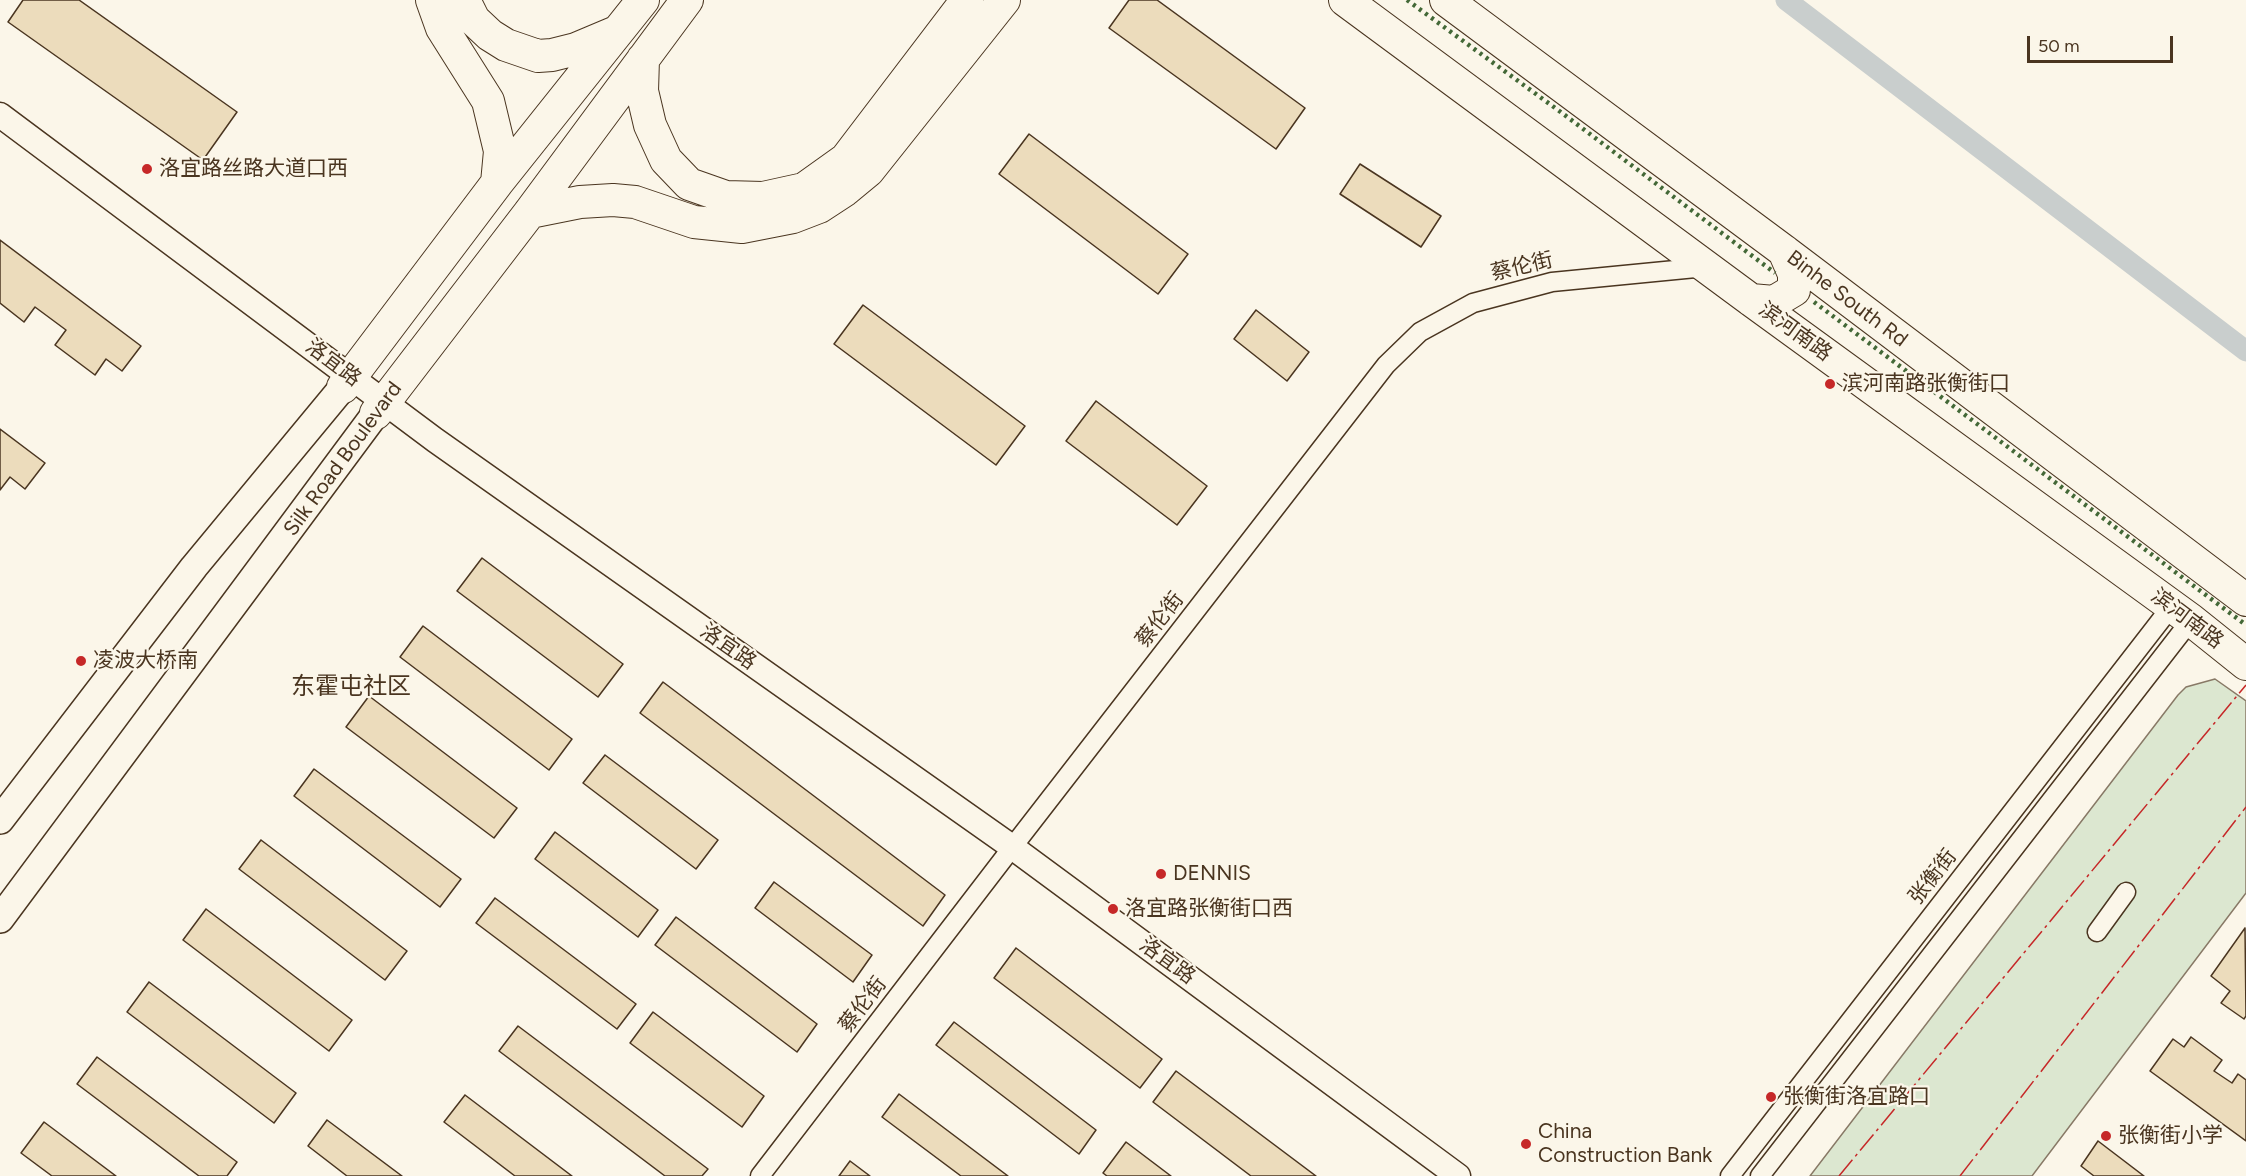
<!DOCTYPE html>
<html>
<head>
<meta charset="utf-8">
<style>
	body { margin:0 }
	#map { position:relative; width:2246px; height:1176px; overflow:hidden; background:#fbf6e9; font-family:Figtree,sans-serif }
	canvas { display:block }
	.scale { position:absolute; left:2027px; top:36px; width:146px; height:27px; box-sizing:border-box; border:3px solid #4a3520; border-top:0; padding-left:8px; font-size:18px; line-height:21px; white-space:nowrap; color:#4a3520; -webkit-text-stroke:4px #fbf6e9; paint-order:stroke }
</style>
</head>
<body>
<div id="map">
<canvas width="2246" height="1176"></canvas>
<div class="scale">50 m</div>
</div>
<script>
const ctx = document.querySelector('canvas').getContext('2d');
ctx.lineJoin = 'round';
function fill(path, color) { ctx.fillStyle = color; ctx.fill(path, 'evenodd'); }
const toPath = rows => new Path2D(rows.map(r => 'M' + r).join(''));
function strokePath(path, color, width, dash) { ctx.strokeStyle = color; ctx.lineWidth = width; ctx.lineCap = dash ? 'butt' : 'round'; ctx.setLineDash(dash || []); ctx.stroke(path); }
function write(font, color, halo, rows, align = 'center') {
  ctx.font = font + ' Figtree,"Noto Sans SC",sans-serif'; ctx.lineWidth = 4.5; ctx.setLineDash([]); ctx.textBaseline = 'middle'; ctx.strokeStyle = halo; ctx.fillStyle = color; for (const [text, x, y, turn = 0] of rows) {
    ctx.save(); ctx.translate(x, y); ctx.rotate((+turn || 0) * Math.PI / 180); ctx.textAlign = isNaN(turn) ? turn : align; if (halo) ctx.strokeText(text, 0, 0); ctx.fillText(text, 0, 0); ctx.restore();
  }
}
const green = toPath([
	[2215,679,2246,701,2246,893,2032,1176,1810,1176,2178,695,2186,687,2215,679]
]);
fill(green, '#dce7d0');
strokePath(green, '#887966', 1.5);
strokePath(toPath([
	[1786,0,2246,351]
]), '#c9cecd', 21);
const building = toPath([
	[23,0,79,0,237,112,203,160,8,22,23,0],
	[1129,0,1157,0,1305,108,1276,149,1109,28,1129,0],
	[1029,134,1188,254,1158,294,999,174,1029,134],
	[1360,164,1441,216,1421,247,1340,194,1360,164],
	[0,240,141,346,122,371,106,359,95,375,55,345,66,330,35,307,24,322,0,303,0,240],
	[863,305,1025,426,996,465,834,344,863,305],
	[1256,310,1309,352,1287,381,1234,339,1256,310],
	[1096,401,1207,486,1177,525,1066,441,1096,401],
	[0,429,45,463,25,489,10,477,0,490,0,429],
	[482,558,623,664,598,697,457,591,482,558],
	[423,626,572,739,549,770,400,657,423,626],
	[663,682,945,895,923,926,640,713,663,682],
	[369,696,517,808,494,838,346,727,369,696],
	[605,755,718,840,696,869,583,783,605,755],
	[314,769,461,879,440,907,294,796,314,769],
	[555,832,658,910,638,937,535,859,555,832],
	[261,840,407,951,385,980,239,869,261,840],
	[774,882,872,955,853,982,755,908,774,882],
	[495,898,636,1004,617,1029,476,923,495,898],
	[206,909,352,1020,329,1051,183,940,206,909],
	[676,917,817,1024,797,1052,655,945,676,917],
	[2245,928,2246,1016,2244,1019,2221,1003,2230,991,2211,976,2245,928],
	[1016,948,1162,1059,1140,1088,994,978,1016,948],
	[149,982,296,1093,274,1123,127,1012,149,982],
	[653,1012,764,1096,742,1127,630,1043,653,1012],
	[954,1022,1096,1130,1079,1154,936,1045,954,1022],
	[518,1026,708,1169,702,1176,665,1176,499,1051,518,1026],
	[2191,1037,2222,1060,2214,1071,2232,1083,2238,1074,2246,1080,2246,1141,2150,1071,2173,1039,2184,1047,2191,1037],
	[97,1057,237,1162,227,1176,199,1176,77,1084,97,1057],
	[1176,1071,1316,1176,1251,1176,1153,1102,1176,1071],
	[899,1094,1008,1176,961,1176,882,1117,899,1094],
	[465,1095,572,1176,515,1176,444,1122,465,1095],
	[327,1120,402,1176,347,1176,308,1146,327,1120],
	[44,1122,116,1176,52,1176,21,1153,44,1122],
	[2098,1141,2144,1176,2094,1176,2081,1166,2098,1141],
	[1126,1142,1171,1176,1107,1176,1103,1173,1126,1142],
	[850,1161,870,1176,839,1176,850,1161]
]);
fill(building, '#ecdcbc');
strokePath(building, '#4a3520', 1.5);
const street = toPath([
	[2097,932,2126,892],
	[760,1176,1004,858,1386,365,1420,332,1473,303,1552,282,1706,267],
	[1730,1176,2171,607],
	[1760,1176,2191,620]
]);
const secondary = toPath([
	[0,115,435,440,1012,847,1458,1176]
]);
const primary = toPath([
	[0,820,194,567,343,387],
	[0,919,376,413]
]);
const highway = toPath([
	[432,0,442,28,488,101,500,151,497,183],
	[464,0,474,20,490,35,506,45,538,56,552,55,576,49,614,33],
	[1345,0,1751,300,2191,620,2246,664],
	[1446,0,1784,251,2246,600],
	[643,59,642,91,650,125,666,160,689,184,726,197,763,198,804,189,846,159,967,0],
	[530,212,580,202,613,200,635,202,694,222,742,227,793,217,819,207,845,190,868,171,1004,0],
	[1751,300,1774,302,1794,290,1794,274,1784,251],
	[343,387,497,183,643,0],
	[376,413,530,212,687,0]
]);
strokePath(street, '#4a3520', 21);
strokePath(secondary, '#4a3520', 27);
strokePath(primary, '#4a3520', 30);
strokePath(highway, '#4a3520', 34);
strokePath(street, '#fbf6e9', 18);
strokePath(secondary, '#fbf6e9', 24);
strokePath(primary, '#fbf6e9', 27);
strokePath(highway, '#fbf6e9', 32);
strokePath(toPath([
	[1407,0,1562,113,1775,273],
	[1814,302,2246,625]
]), '#436837', 4.5, [3, 4.5]);
strokePath(toPath([
	[1839,1176,2246,685],
	[1960,1176,2246,807]
]), '#c62828', 1.5, [21, 4.5, 3, 4.5]);
for (const [x, y, r, color] of [
	[147,169,6,"#c62828"],
	[1830,384,6,"#c62828"],
	[81,661,6,"#c62828"],
	[1161,874,6,"#c62828"],
	[1113,909,6,"#c62828"],
	[1771,1097,6,"#c62828"],
	[2106,1136,6,"#c62828"],
	[1526,1144,6,"#c62828"]
]) { const dot = new Path2D(); dot.arc(x, y, r, 0, 2 * Math.PI); ctx.fillStyle = color; ctx.fill(dot); strokePath(dot, '#fbf6e9', 2); }
write('21px', '#4a3520', '#fbf6e9', [
	["洛宜路丝路大道口西",159,169],
	["滨河南路张衡街口",1842,384],
	["凌波大桥南",93,661],
	["DENNIS",1173,874],
	["洛宜路张衡街口西",1125,909],
	["张衡街洛宜路口",1783,1097],
	["China",1538,1132],
	["Construction Bank",1538,1156],
	["张衡街小学",2118,1136]
], 'left');
write('21px', '#4a3520', '#fbf6e9', [
	["蔡伦街",1522,267,-13],
	["Binhe South Rd",1847,299,37],
	["滨河南路",1795,332,36],
	["洛宜路",333,363,37],
	["Silk Road Boulevard",343,459,-54],
	["滨河南路",2187,619,37],
	["蔡伦街",1160,620,-52],
	["洛宜路",728,647,35],
	["张衡街",1933,877,-52],
	["洛宜路",1167,961,36],
	["蔡伦街",863,1005,-53]
]);
write('24px', '#4a3520', '#fbf6e9', [
	["东霍屯社区",351,687]
]);
</script>
</body>
</html>
